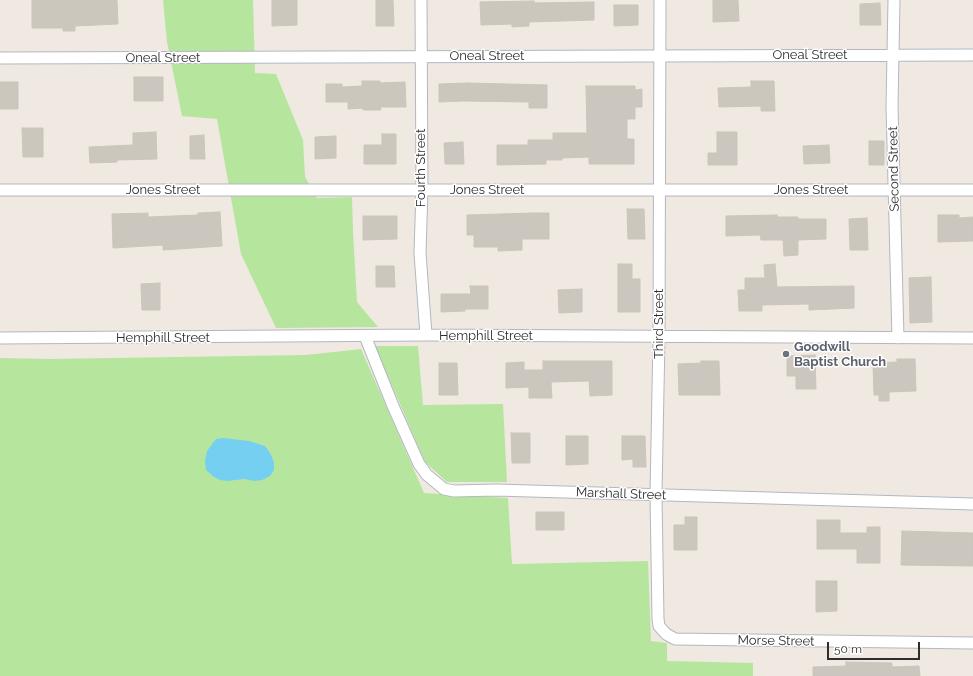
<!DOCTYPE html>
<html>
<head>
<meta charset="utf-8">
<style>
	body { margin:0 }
	#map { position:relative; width:973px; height:676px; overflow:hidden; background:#efe9e1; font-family:Raleway,sans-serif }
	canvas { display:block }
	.scale { position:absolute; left:827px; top:642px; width:93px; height:18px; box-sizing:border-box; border:2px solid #2e2e2e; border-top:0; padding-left:5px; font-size:12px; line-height:14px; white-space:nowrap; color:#2e2e2e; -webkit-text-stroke:3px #fff; paint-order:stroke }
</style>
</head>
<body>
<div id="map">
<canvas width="973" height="676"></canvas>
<div class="scale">50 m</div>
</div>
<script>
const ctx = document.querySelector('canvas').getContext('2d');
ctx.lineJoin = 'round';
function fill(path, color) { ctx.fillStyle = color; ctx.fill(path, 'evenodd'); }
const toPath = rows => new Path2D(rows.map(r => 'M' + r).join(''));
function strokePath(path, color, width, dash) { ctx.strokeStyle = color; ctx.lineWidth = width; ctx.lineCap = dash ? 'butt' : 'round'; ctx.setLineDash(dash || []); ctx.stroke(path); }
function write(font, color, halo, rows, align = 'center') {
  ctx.font = font + ' Raleway,sans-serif'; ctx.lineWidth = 3; ctx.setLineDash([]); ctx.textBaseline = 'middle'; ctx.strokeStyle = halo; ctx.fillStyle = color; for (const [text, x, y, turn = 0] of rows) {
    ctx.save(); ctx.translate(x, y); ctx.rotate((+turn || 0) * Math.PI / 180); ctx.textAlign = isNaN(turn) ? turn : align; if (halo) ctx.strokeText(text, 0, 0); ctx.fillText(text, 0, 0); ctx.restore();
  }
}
fill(toPath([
	[163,0,253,0,255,73,276,74,303,140,305,177,317,198,352,197,353,231,357,302,378,327,276,328,241,254,217,119,182,116,167,42],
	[375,346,418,346,423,405,503,404,507,482,447,482,425,462],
	[361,349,424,493,508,498,512,564,648,561,651,641,667,643,667,661,753,663,753,676,0,676,0,358,49,359,306,355]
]), '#b6e59e');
fill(toPath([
	[223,438,249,441,265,446,270,453,274,462,274,470,270,476,262,480,254,481,244,479,227,481,220,480,214,477,206,470,205,461,207,451,216,439]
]), '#75cff0');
const building = toPath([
	[32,0,117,0,118,24,75,26,75,31,63,31,63,28,32,28,32,0],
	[272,0,297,0,297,25,272,26,272,0],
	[376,0,393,0,394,26,376,26,376,0],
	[713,0,738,0,739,21,713,22,713,0],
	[534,1,534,3,594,2,594,20,529,22,529,26,512,27,512,24,481,25,480,2,534,1],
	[880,3,881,25,860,25,860,4,880,3],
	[614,5,638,5,638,25,614,26,614,5],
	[134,77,163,77,163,101,134,101,134,77],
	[362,81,380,81,380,83,405,82,406,107,380,107,381,110,363,110,363,108,348,109,348,102,326,102,326,84,342,84,342,87,362,86,362,81],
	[751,81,774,81,775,111,761,111,761,106,719,107,718,88,751,87,751,81],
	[0,82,18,82,18,109,0,109,0,82],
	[468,83,547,85,547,108,529,108,529,102,463,101,439,102,439,84,468,83],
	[586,86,635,86,635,90,642,89,642,107,635,107,635,119,627,119,627,139,634,139,634,164,589,164,589,157,562,158,562,160,546,160,546,164,497,165,497,145,528,145,528,140,553,140,553,133,587,133,586,86],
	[22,128,43,128,43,157,23,157,22,128],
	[156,132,157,159,117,160,117,162,90,163,89,147,133,145,133,133,156,132],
	[717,132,737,132,737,165,708,165,708,153,717,153,717,132],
	[382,134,396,134,396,164,364,164,364,145,382,145,382,134],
	[204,135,205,159,190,159,190,136,204,135],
	[336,136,336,158,315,159,315,137,336,136],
	[869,141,884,141,884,165,869,165,869,141],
	[463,142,464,164,445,164,444,143,463,142],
	[829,145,830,163,804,164,803,146,829,145],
	[627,209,644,209,645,239,628,239,627,209],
	[220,212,222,246,163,250,163,245,113,248,112,214,148,213,148,217,198,215,198,213,220,212],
	[532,213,549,213,549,239,522,239,522,250,498,251,498,247,474,247,474,235,467,235,467,215,532,213],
	[777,215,777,217,798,217,798,219,826,219,826,239,798,240,798,255,784,256,783,240,761,240,760,235,726,236,726,216,777,215],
	[938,215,959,215,959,218,973,217,973,241,938,242,938,215],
	[363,216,397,216,397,239,363,240,363,216],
	[867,218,868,250,850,250,849,219,867,218],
	[618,264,632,264,632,279,640,279,640,312,618,312,618,264],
	[775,264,777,287,854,286,854,308,809,310,809,304,762,305,762,311,739,311,738,290,745,290,745,278,765,278,764,265,775,264],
	[376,266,394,266,395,287,376,287,376,266],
	[931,277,932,322,910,323,909,278,931,277],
	[160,283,160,310,142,310,141,284,160,283],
	[470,286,488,286,488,309,465,309,465,311,441,312,441,294,471,294,470,286],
	[582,289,582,312,559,313,558,290,582,289],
	[815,355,816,389,796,389,796,376,787,376,787,356,815,355],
	[897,359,915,359,916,391,889,392,889,401,879,401,879,395,874,395,873,363,897,362,897,359],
	[543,361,612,361,612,395,590,396,589,381,551,382,552,398,529,398,529,387,506,388,506,363,524,362,524,370,543,370,543,361],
	[701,361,719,361,720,395,679,395,678,364,701,363,701,361],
	[439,363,457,363,458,395,439,395,439,363],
	[511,433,530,433,530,463,512,463,511,433],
	[566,436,588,436,588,464,566,465,566,436],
	[622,436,645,436,646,467,633,467,633,459,622,460,622,436],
	[536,512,564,512,564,530,536,530,536,512],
	[685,517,697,517,697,550,674,550,674,525,685,525,685,517],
	[817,520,840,520,840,533,867,533,867,527,880,527,880,563,857,563,857,549,817,549,817,520],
	[902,531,973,533,973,566,901,565,902,531],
	[816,581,837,581,837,611,816,612,816,581],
	[846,662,892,663,892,667,919,666,920,676,813,676,813,667,846,666,846,662]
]);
fill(building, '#cbc7bf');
strokePath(building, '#cbc5ba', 1);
const street = toPath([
	[421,0,422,190,420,253,426,335],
	[660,0,659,337,656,495,658,619,659,626,666,634,675,639,973,643],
	[894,0,892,106,898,338],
	[0,58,973,55],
	[0,190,973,190],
	[365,336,393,406,419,464,427,475,444,489,454,491,496,490,973,504],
	[0,338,426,335,973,338]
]);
strokePath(street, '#b4b7c1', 13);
strokePath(street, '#fff', 11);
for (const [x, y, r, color] of [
	[786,354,4,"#6b7280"]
]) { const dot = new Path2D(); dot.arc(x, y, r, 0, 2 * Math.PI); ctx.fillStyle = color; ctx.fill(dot); strokePath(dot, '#fff', 1.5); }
write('13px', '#2e2e2e', '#fff', [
	["Oneal Street",810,55],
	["Oneal Street",487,56],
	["Oneal Street",163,58],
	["Fourth Street",421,168,-90],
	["Second Street",894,169,-91],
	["Jones Street",163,190],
	["Jones Street",487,190],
	["Jones Street",811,190],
	["Third Street",659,324,-90],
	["Hemphill Street",486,336],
	["Hemphill Street",163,338],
	["Marshall Street",621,494,2],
	["Morse Street",776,641,1]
]);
write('bold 13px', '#5b616d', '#fff', [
	["Goodwill",794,347],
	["Baptist Church",794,362]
], 'left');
</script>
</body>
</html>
